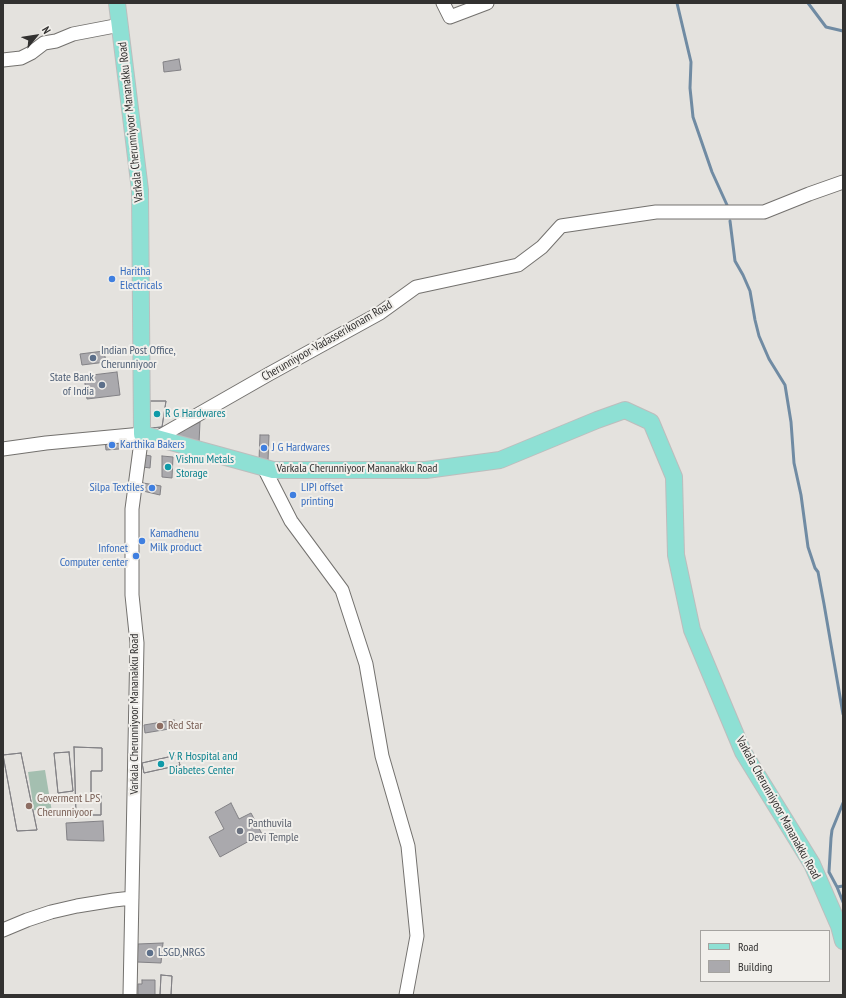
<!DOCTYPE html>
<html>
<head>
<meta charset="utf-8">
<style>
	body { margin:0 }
	#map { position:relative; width:846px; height:998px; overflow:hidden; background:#e4e2de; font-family:"PT Sans Narrow",sans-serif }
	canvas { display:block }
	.frame { position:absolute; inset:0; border:4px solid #323130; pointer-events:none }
	.legend { position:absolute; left:700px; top:930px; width:130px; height:52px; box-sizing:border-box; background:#f1efeb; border:1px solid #a5a3a0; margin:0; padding:5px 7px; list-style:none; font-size:12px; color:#323130 }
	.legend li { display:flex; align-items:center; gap:8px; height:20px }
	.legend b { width:20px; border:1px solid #a5a3a0 }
	.north { position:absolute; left:16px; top:16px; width:40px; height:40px; -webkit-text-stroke:3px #f1efeb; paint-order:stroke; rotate:60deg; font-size:11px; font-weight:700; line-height:16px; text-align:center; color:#323130 }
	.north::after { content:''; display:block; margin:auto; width:14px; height:18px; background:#323130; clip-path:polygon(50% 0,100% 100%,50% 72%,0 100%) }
</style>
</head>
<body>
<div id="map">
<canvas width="846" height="998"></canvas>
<div class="frame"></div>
<ul class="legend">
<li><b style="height:5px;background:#8ee0d4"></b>Road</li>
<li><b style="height:11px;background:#aaa9ad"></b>Building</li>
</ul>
<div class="north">N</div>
</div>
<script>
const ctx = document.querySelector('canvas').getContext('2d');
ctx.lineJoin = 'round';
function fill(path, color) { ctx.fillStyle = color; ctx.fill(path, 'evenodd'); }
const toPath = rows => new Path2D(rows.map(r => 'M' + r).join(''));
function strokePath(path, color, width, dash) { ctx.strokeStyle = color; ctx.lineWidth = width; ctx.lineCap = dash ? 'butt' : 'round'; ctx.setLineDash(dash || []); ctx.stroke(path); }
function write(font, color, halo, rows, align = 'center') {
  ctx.font = font + ' "PT Sans Narrow",sans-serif'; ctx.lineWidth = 4; ctx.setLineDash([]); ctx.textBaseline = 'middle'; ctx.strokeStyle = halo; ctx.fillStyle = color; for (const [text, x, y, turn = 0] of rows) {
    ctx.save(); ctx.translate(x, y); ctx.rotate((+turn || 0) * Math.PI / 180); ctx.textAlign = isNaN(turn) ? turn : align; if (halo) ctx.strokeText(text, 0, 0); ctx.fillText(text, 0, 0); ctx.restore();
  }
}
fill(toPath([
	[45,770,52,812,34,810,28,772]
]), '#a4bfb0');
strokePath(toPath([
	[677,3,691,62,690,88,693,117,712,172,727,205],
	[808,3,826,27,843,31],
	[730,221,735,261,743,275,750,291,755,320,759,336,769,359,785,385,791,422,794,463,801,495,808,547,815,568,818,572,824,604,843,714],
	[843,803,832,830,831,838,829,872,837,887,843,886],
	[837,887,843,902]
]), '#708ba3', 3);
const building = toPath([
	[179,59,181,70,164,72,163,62,179,59],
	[104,351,106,362,82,365,80,354,104,351],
	[117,372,120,395,87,399,84,376,117,372],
	[150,401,166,401,162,427,150,428,150,401],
	[150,401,166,401,162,427,150,428,150,401],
	[200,422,199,443,167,438,200,422],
	[260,435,269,435,268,461,259,460,260,435],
	[105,441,119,441,119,449,106,450,105,441],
	[145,455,151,456,150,468,143,467,145,455],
	[162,456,173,457,172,478,162,477,162,456],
	[143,483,161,486,160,495,143,491,143,483],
	[174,720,175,728,145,733,144,725,174,720],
	[74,747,102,748,102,771,91,771,91,795,101,795,101,815,76,815,74,747],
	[74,747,102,748,102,771,91,771,91,795,101,795,101,815,76,815,74,747],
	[69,752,73,791,58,793,54,753,69,752],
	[69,752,73,791,58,793,54,753,69,752],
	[21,753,37,830,17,831,3,755,21,753],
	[21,753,37,830,17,831,3,755,21,753],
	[177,755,180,765,144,773,142,763,177,755],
	[177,755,180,765,144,773,142,763,177,755],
	[231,803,239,819,251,813,262,834,220,857,209,837,224,829,215,812,231,803],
	[103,821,104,841,67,840,66,823,103,821],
	[163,943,161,963,137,962,138,944,163,943],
	[161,975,172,976,171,995,160,995,161,975],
	[161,975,172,976,171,995,160,995,161,975],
	[142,980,155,980,155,995,138,995,138,984,142,984,142,980]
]);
fill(building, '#aaa9ad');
strokePath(building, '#828185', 1);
const minor = toPath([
	[443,3,450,17,487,3],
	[3,60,21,58,31,53,44,43,56,41,73,34,120,25],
	[157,438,269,374,380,313,416,287,518,265,542,247,561,226,656,212,764,212,809,194,843,182],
	[3,449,46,443,142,434,132,509,132,595,137,643,130,995],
	[264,468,291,521,342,590,366,664,382,756,408,846,417,936,406,995],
	[3,930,27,920,51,912,77,906,114,900,132,898]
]);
const major = toPath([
	[117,3,140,190,142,434,273,470,426,470,500,460,597,420,625,410,651,422,674,477,676,555,692,630,743,752,812,864,839,926,843,941]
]);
strokePath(minor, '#73716e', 15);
strokePath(major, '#bdbdbd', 18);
strokePath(minor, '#fff', 13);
strokePath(major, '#8ee0d4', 16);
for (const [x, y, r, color] of [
	[112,279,4,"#3f7fe0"],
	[93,358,4,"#5c6f8a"],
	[102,385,4,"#5c6f8a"],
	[157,414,4,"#0f9aa8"],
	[112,445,4,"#3f7fe0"],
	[264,448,4,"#3f7fe0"],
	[168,467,4,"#0f9aa8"],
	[152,488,4,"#3f7fe0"],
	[293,495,4,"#3f7fe0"],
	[142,541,4,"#3f7fe0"],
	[136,556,4,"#3f7fe0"],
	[160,726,4,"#8d6e63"],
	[161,764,4,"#0f9aa8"],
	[29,806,4,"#8d6e63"],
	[240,831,4,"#6b7280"],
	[150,953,4,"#5c6f8a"]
]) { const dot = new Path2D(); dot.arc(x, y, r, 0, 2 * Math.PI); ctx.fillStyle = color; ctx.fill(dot); strokePath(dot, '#f1efeb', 1.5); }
write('12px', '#323130', '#f1efeb', [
	["Varkala Cherunniyoor Mananakku Road",131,122,-96],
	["Cherunniyoor-Vadasserikonam Road",327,341,-30],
	["Varkala Cherunniyoor Mananakku Road",357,469],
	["Varkala Cherunniyoor Mananakku Road",135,714,-90],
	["Varkala Cherunniyoor Mananakku Road",778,808,61]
]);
write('12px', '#366cbe', '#f1efeb', [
	["Haritha",120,272],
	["Electricals",120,286],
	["Karthika Bakers",120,445],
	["J G Hardwares",272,448],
	["Silpa Textiles",144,488,"right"],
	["LIPI offset",301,488],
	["printing",301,502],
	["Kamadhenu",150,534],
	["Milk product",150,548],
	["Infonet",128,549,"right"],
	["Computer center",128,563,"right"]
], 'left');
write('12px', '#4e5e75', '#f1efeb', [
	["Indian Post Office,",101,351],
	["Cherunniyoor",101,365],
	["State Bank",94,378,"right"],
	["of India",94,392,"right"],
	["LSGD,NRGS",158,953]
], 'left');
write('12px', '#0d838f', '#f1efeb', [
	["R G Hardwares",165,414],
	["Vishnu Metals",176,460],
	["Storage",176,474],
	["V R Hospital and",169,757],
	["Diabetes Center",169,771]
], 'left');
write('12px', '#785e54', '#f1efeb', [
	["Red Star",168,726],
	["Goverment LPS",37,799],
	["Cherunniyoor",37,813]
], 'left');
write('12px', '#5b616d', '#f1efeb', [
	["Panthuvila",248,824],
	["Devi Temple",248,838]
], 'left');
</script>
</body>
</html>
